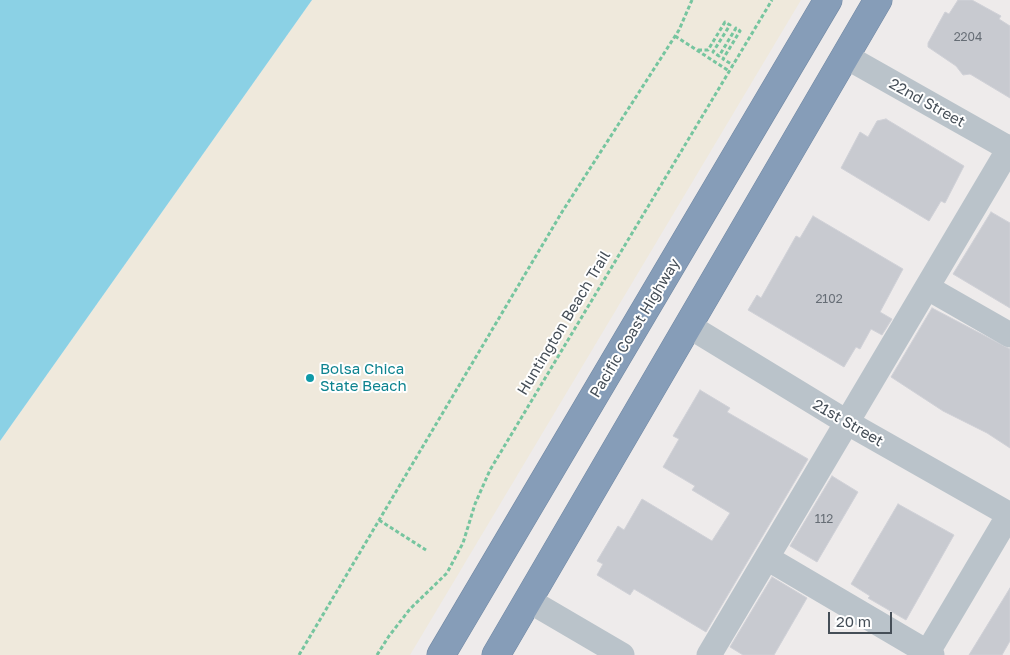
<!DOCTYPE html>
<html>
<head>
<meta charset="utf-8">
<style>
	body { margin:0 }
	#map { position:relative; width:1010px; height:655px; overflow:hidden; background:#eeebeb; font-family:"Golos Text",sans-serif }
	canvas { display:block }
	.scale { position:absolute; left:828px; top:612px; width:64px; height:22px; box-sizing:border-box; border:2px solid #454e57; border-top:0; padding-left:6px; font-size:15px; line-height:18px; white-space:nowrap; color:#454e57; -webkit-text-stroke:4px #fff; paint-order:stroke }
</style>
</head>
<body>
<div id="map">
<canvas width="1010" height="655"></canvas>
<div class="scale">20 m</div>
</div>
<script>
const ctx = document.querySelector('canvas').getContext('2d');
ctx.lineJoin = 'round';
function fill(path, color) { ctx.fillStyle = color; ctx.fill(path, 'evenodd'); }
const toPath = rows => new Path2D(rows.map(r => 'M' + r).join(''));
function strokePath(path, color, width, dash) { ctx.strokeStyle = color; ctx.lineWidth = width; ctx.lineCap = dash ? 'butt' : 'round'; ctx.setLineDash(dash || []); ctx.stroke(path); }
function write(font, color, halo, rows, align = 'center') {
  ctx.font = font + ' "Golos Text",sans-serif'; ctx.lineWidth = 4; ctx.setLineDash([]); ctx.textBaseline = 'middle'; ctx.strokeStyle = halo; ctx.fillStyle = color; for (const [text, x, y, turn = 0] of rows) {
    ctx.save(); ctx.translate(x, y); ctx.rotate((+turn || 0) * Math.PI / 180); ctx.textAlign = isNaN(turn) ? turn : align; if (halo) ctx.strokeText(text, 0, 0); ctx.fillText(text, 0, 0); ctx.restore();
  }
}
fill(toPath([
	[312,0,801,0,410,655,0,655,0,441]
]), '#efe9dc');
fill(toPath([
	[0,0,312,0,0,441]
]), '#8bd1e5');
const building = toPath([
	[958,0,972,0,1001,16,999,19,1010,26,1010,98,970,74,963,75,956,66,928,47,928,43,945,12,949,14,958,0],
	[886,119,964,166,945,203,941,201,929,221,841,168,860,132,868,137,877,121,886,119],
	[991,212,1010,223,1010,308,953,274,991,212],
	[813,216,903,269,880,312,892,319,882,335,871,329,860,349,856,347,844,367,748,310,757,295,761,298,796,236,800,238,813,216],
	[932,308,1010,349,1010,448,987,433,943,411,891,377,932,308],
	[700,390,730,408,727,412,808,459,706,632,634,589,630,595,597,575,603,564,597,561,618,526,624,530,642,499,712,541,730,513,692,490,695,486,663,467,679,439,673,436,700,390],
	[832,476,858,492,817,562,790,546,832,476],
	[898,504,954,535,906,620,868,598,870,596,851,584,898,504],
	[772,577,807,598,774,655,743,655,730,647,772,577],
	[1010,588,1010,641,1002,655,969,655,1010,588]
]);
fill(building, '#c8cad0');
strokePath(building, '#d0d1d7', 1);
const highway = toPath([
	[441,655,828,0],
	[496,655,878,0]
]);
strokePath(highway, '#7188a3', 29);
strokePath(toPath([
	[675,36,729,71],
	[698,50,708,50,725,22,730,25,713,52,719,56,736,28,740,31,723,59,733,65],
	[379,520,426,550],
	[299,655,562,212,679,30,692,0],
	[377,655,389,636,410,609,447,573,463,543,475,504,490,470,772,0]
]), '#76c59f', 3, [4, 2.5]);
strokePath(toPath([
	[845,56,1010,149],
	[928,288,1010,335],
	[689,326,848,423,1010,515],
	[767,558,932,655],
	[528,600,622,655],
	[709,655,1010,147],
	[926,655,1010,513]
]), '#bac3ca', 25);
strokePath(highway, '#869db8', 28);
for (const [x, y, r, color] of [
	[310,378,5,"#0f9aa8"]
]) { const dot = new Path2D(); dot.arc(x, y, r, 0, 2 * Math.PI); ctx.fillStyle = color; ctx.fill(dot); strokePath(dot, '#fff', 2); }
write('12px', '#666d75', null, [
	["2204",968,37],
	["2102",829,299],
	["112",824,519]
]);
write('15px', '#454e57', '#fff', [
	["22nd Street",927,103,29],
	["Huntington Beach Trail",564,323,-59],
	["Pacific Coast Highway",635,328,-59],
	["21st Street",848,423,30]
]);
write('15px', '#0d838f', '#fff', [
	["Bolsa Chica",320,369],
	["State Beach",320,386]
], 'left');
</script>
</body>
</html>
